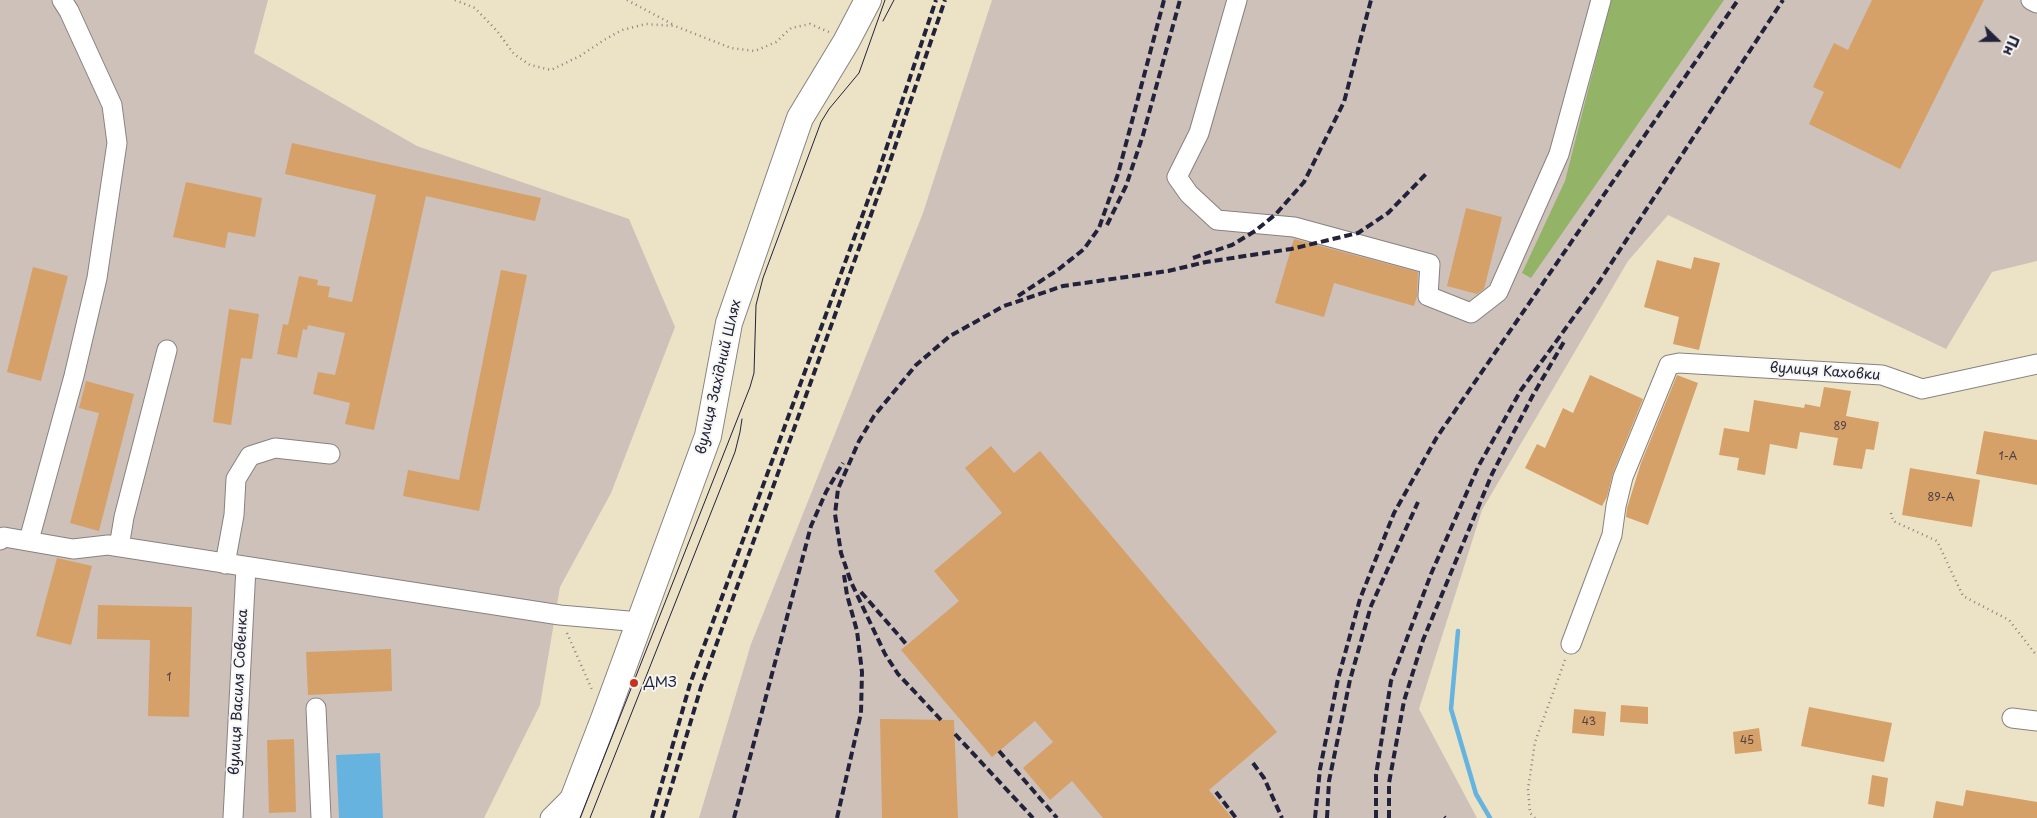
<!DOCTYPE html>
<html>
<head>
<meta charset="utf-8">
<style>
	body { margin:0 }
	#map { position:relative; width:2037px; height:818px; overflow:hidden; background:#ece3c6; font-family:"Playpen Sans",sans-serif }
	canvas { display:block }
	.north { position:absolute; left:1972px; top:15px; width:50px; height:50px; -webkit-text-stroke:4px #f6f6f2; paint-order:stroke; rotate:112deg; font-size:14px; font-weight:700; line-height:20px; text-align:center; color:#22223b }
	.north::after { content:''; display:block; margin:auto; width:18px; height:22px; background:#22223b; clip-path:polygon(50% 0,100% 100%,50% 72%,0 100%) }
</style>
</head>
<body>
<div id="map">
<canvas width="2037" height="818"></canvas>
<div class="north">Пн</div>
</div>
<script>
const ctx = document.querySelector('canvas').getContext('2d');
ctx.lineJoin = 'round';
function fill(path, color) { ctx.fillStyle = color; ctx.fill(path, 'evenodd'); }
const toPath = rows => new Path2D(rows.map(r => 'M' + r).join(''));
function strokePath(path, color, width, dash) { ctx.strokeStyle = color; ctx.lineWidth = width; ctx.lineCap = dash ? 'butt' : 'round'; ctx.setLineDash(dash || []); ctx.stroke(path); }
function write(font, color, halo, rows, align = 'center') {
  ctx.font = font + ' "Playpen Sans",sans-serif'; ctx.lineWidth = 4; ctx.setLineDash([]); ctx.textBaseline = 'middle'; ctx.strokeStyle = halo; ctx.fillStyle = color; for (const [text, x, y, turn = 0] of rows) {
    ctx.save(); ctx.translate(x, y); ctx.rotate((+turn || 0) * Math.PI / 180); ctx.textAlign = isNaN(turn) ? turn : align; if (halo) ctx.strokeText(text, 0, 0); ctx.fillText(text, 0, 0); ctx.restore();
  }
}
fill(toPath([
	[0,0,268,0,254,53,417,146,629,219,675,327,611,493,560,587,540,705,484,818,0,818],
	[992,0,2037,0,2037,261,1992,272,1946,349,1668,215,1628,261,1482,510,1419,709,1477,818,699,818,751,644,923,213]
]), '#cec1ba');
fill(toPath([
	[1611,0,1724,0,1531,278,1522,273,1565,181]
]), '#93b367');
fill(toPath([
	[380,753,383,818,339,818,336,755]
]), '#67b3e0');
strokePath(toPath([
	[1458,631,1451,709,1476,794,1490,818]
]), '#67b3e0', 4.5);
fill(toPath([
	[1872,0,1984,0,1900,169,1809,124,1824,92,1813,87,1834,43,1848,50],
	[292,143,541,198,535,221,426,196,374,430,345,424,350,403,313,394,318,372,335,375,345,333,308,325,307,330,303,329,297,358,277,354,283,324,288,325,299,276,318,280,317,285,330,287,328,297,352,302,376,195,285,174],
	[186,182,262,198,255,237,228,232,225,248,173,237],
	[1466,208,1502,217,1484,289,1477,294,1447,286],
	[1294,239,1418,272,1417,296,1414,306,1334,283,1324,317,1275,303],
	[1694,257,1720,263,1699,350,1673,344,1679,317,1644,307,1657,260,1691,269],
	[33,267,68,276,41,381,7,372],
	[501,270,527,275,479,511,403,496,408,470,459,480],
	[229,309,259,314,252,359,241,358,231,425,213,422],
	[1590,375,1643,399,1613,473,1607,497,1602,506,1525,468,1537,444,1545,448,1563,408,1573,413],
	[1677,375,1698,383,1648,525,1626,517,1627,508,1641,463],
	[86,381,134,394,99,531,70,523,99,413,79,408],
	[1824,387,1851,391,1846,416,1879,422,1874,450,1866,449,1862,469,1833,465,1838,438,1800,432,1797,449,1770,444,1765,475,1737,470,1739,458,1719,455,1724,428,1749,432,1754,400,1804,408,1805,404,1820,407],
	[1984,431,2037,440,2037,485,1976,474],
	[991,446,1014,473,1040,451,1277,732,1209,790,1232,818,1103,818,1072,781,1050,800,1023,768,1053,742,1035,721,992,757,901,650,959,601,934,571,1002,513,965,468],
	[1910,468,1980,480,1972,527,1902,515],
	[57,558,92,566,71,645,36,636],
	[98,605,192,607,189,717,148,716,150,640,97,639],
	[391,649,392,691,308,695,306,652],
	[1621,705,1648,707,1648,724,1620,722],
	[1809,707,1892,723,1884,762,1801,746],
	[1574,709,1606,712,1604,736,1572,733],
	[880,719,954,720,958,818,882,818],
	[1759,728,1762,751,1735,754,1733,732],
	[294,739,296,812,269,813,267,740],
	[1872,775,1888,778,1884,807,1868,804],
	[1966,790,2037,802,2037,818,1933,818,1936,801,1963,806]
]), '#d5a169');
const minor = toPath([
	[1237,0,1199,133,1177,177,1189,194,1217,220,1294,227,1430,264,1428,296,1471,313,1498,292,1559,154,1601,0],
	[2031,0,2037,3],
	[0,540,4,537,73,549,108,545,560,615,640,622],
	[29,540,74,376,97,278,117,143,112,105,69,11,62,0],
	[119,547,124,517,167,350],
	[225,564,234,515,236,479,250,456,275,448,330,454],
	[1571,644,1612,535,1616,506,1623,477,1669,365,1679,363,1882,375,1922,389,2037,364],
	[316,708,321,818],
	[2012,718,2037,721],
	[233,818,246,567],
	[550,818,572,796]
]);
const highway = toPath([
	[566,818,604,719,708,436,729,323,800,118,846,42,868,0]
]);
strokePath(minor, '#878280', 21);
strokePath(highway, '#878280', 28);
strokePath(toPath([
	[455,0,475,8,497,31,514,54,530,65,551,70,580,56,604,40,622,30,646,24,675,26,731,48,755,51,776,42,791,28,810,24,829,32],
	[627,0,674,25],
	[1891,513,1893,521,1937,541,1963,596,2009,620,2037,656],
	[567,633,593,692],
	[1535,818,1530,813,1528,789,1535,742,1565,660]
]), '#878280', 2.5, [1, 4]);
strokePath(minor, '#fff', 19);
strokePath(highway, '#fff', 26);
strokePath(toPath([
	[883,21,894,0],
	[580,818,750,387,754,373,756,305,763,278,821,122,829,109,859,73,885,0],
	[590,818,735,452,740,432,742,419]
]), '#22223b', 1);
strokePath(toPath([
	[1107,225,1126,186,1143,135,1180,0],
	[1193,258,1232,245,1255,231,1276,214,1304,182,1344,102,1371,0],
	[1018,296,1059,269,1084,249,1099,228,1118,174,1164,0],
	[861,592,907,645],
	[941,720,898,674,885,654,851,582,841,553,835,514,838,489,859,441,874,416,916,365,950,336,1004,306,1063,286,1168,271,1206,262,1291,249,1358,233,1388,213,1427,173],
	[955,734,1033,818],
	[999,751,1057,818],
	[1253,763,1264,778,1282,818],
	[1216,792,1236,818],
	[1444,817,1445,818],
	[652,818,690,684,878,173,936,0],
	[662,818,701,687,885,176,945,0],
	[734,818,811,526,826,492,843,463],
	[837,818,861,713,862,672,857,631,847,595,844,575],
	[1315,818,1320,769,1338,679,1360,599,1394,513,1437,437,1738,0],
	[1327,818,1329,781,1350,680,1371,606,1418,502],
	[1376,818,1376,775,1391,681,1431,574,1478,467,1521,390,1597,285,1783,0],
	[1389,818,1389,783,1404,701,1423,640,1492,474,1533,395,1565,340]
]), '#22223b', 4, [8, 4]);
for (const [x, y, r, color] of [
	[634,683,5,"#c8321e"]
]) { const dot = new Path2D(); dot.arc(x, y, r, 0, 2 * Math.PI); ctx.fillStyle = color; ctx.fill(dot); strokePath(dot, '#f6f6f2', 2); }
write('11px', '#4f4246', null, [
	["89",1840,427],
	["1-А",2008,457],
	["89-А",1941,498],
	["1",169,678],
	["43",1589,722],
	["45",1747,741]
]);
write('14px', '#22223b', '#f6f6f2', [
	["вулиця Каховки",1825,372,4],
	["вулиця Західний Шлях",719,377,-77],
	["вулиця Василя Совенка",239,692,-87]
]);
write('14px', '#22223b', '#f6f6f2', [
	["ДМЗ",644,683]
], 'left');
</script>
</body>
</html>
